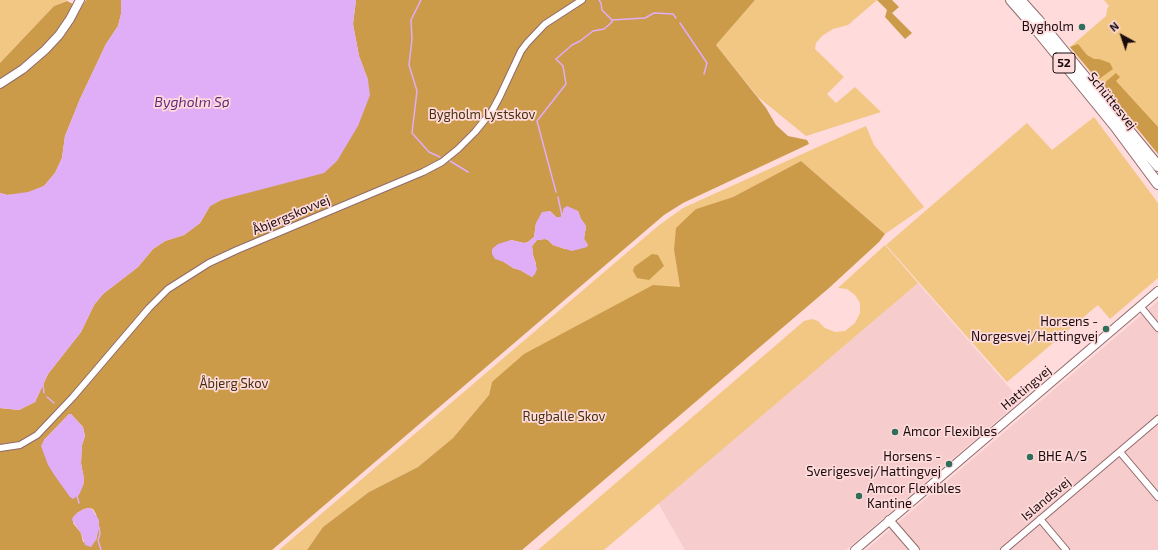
<!DOCTYPE html>
<html>
<head>
<meta charset="utf-8">
<style>
	body { margin:0 }
	#map { position:relative; width:1158px; height:550px; overflow:hidden; background:#ffdbdc; font-family:"Exo 2",sans-serif }
	canvas { display:block }
	.north { position:absolute; left:1102px; top:16px; width:40px; height:40px; -webkit-text-stroke:3px #ffdbdc; paint-order:stroke; rotate:320deg; font-size:11px; font-weight:700; line-height:16px; text-align:center; color:#1a0c0d }
	.north::after { content:''; display:block; margin:auto; width:14px; height:18px; background:#1a0c0d; clip-path:polygon(50% 0,100% 100%,50% 72%,0 100%) }
</style>
</head>
<body>
<div id="map">
<canvas width="1158" height="550"></canvas>
<div class="north">N</div>
</div>
<script>
const ctx = document.querySelector('canvas').getContext('2d');
ctx.lineJoin = 'round';
function fill(path, color) { ctx.fillStyle = color; ctx.fill(path, 'evenodd'); }
const toPath = rows => new Path2D(rows.map(r => 'M' + r).join(''));
function strokePath(path, color, width, dash) { ctx.strokeStyle = color; ctx.lineWidth = width; ctx.lineCap = dash ? 'butt' : 'round'; ctx.setLineDash(dash || []); ctx.stroke(path); }
function write(font, color, halo, rows, align = 'center') {
  ctx.font = font + ' "Exo 2",sans-serif'; ctx.lineWidth = 3.5; ctx.setLineDash([]); ctx.textBaseline = 'middle'; ctx.strokeStyle = halo; ctx.fillStyle = color; for (const [text, x, y, turn = 0] of rows) {
    ctx.save(); ctx.translate(x, y); ctx.rotate((+turn || 0) * Math.PI / 180); ctx.textAlign = isNaN(turn) ? turn : align; if (halo) ctx.strokeText(text, 0, 0); ctx.fillText(text, 0, 0); ctx.restore();
  }
}
fill(toPath([
	[918,283,1015,394,1013,407,846,550,685,550,658,503],
	[1158,301,1158,550,866,550,1104,347]
]), '#f6cccc');
fill(toPath([
	[0,0,68,0,54,6,0,63],
	[755,0,877,0,848,25,833,29,822,36,816,43,815,49,844,77,827,94,836,103,855,87,881,112,806,136,758,97,716,45],
	[1104,0,1158,0,1158,154,1070,47,1106,16,1107,9,1109,6],
	[1094,117,1158,203,1158,278,1110,319,1098,305,1007,382,886,245,1027,123,1052,150],
	[866,126,874,145,924,207,885,234,801,161,733,197,696,209,674,250,680,287,492,382,489,395,453,438,418,467,369,492,323,527,307,550,279,550,658,226,683,208,820,146],
	[885,245,918,283,604,550,538,550,804,321,812,319,818,321,825,328,835,332,845,331,855,323,860,313,860,303,855,295,847,289,838,288]
]), '#f1c783');
fill(toPath([
	[86,0,121,0,121,14,118,26,106,44,80,99,65,136,62,158,55,173,44,186,28,193,7,195,0,193,0,63,54,6,67,1,81,8],
	[356,0,755,0,716,45,766,108,776,125,788,136,807,140,809,144,683,203,664,215,272,550,0,550,0,408,19,410,35,402,48,374,81,332,94,305,103,294,138,267,153,249,165,241,184,235,200,223,210,206,221,200,368,80,359,56,353,24],
	[564,208,578,211,581,219,586,226,584,239,588,245,565,249,553,245,548,240,545,239,537,240,532,246,533,255,536,264,532,277,520,270,513,268,504,262,511,240,524,243,528,242,534,237,536,223,550,211,556,217,560,218,562,216],
	[69,414,71,414,83,427,85,436,82,445,81,463,84,479,83,486,44,440],
	[89,508,93,509,96,514,99,527,96,540,83,542,81,533,73,523,77,513,84,509],
	[877,0,892,0,899,7,892,13,912,33,905,39,885,17,887,10],
	[1078,44,1087,55,1094,59,1099,59,1110,63,1113,69,1099,79,1092,73,1070,47],
	[1116,73,1120,77,1116,81,1158,127,1158,154,1102,85],
	[801,161,885,234,879,242,829,288,522,550,307,550,323,527,369,492,418,467,453,438,489,395,492,382,524,354,653,285,680,287,674,250,676,228,696,209,733,197],
	[652,254,658,255,664,266,649,280,637,278,633,271,634,267]
]), '#cb9b49');
fill(toPath([
	[121,0,356,0,353,24,359,56,368,80,370,95,358,126,337,161,324,173,221,200,210,206,200,223,184,235,165,241,153,249,138,267,103,294,94,305,81,332,48,374,35,402,19,410,0,408,0,193,7,195,28,192,44,186,55,173,62,158,65,136,80,99,106,44,118,26,121,14],
	[567,206,578,211,581,219,586,226,584,239,588,245,587,247,572,251,553,245,548,240,545,239,537,240,532,246,533,255,537,269,535,274,532,277,520,270,513,268,504,262,495,259,492,254,492,249,498,244,511,240,524,243,528,242,534,237,536,223,542,212,550,211,556,217,560,217,562,216,564,208],
	[69,414,71,414,83,427,85,436,82,445,81,463,84,479,83,486,79,495,73,499,70,497,55,476,48,465,41,446,44,440],
	[88,508,92,509,99,520,99,527,96,540,91,547,85,545,81,533,72,520,73,517,77,513,84,509]
]), '#e0adf7');
strokePath(toPath([
	[421,0,411,20,412,39,409,65,417,91,412,133,429,152,440,157],
	[612,20,645,18,654,13,673,14,676,18],
	[680,23,707,63,704,74],
	[450,161,468,172],
	[556,192,537,121,566,84,563,66,556,59,572,45,580,41,593,31,604,29,612,22,612,20,602,10,601,3,599,0],
	[558,197,562,216],
	[43,384,44,393],
	[47,397,54,403],
	[77,496,79,503],
	[99,527,100,534,98,540,101,550]
]), '#e0adf7', 1.5);
const minor = toPath([
	[1140,306,1158,328],
	[0,448,20,445,37,435,73,397,149,308,168,289,209,263,237,250,423,172,442,162,458,149,475,132,492,111,500,96,521,51,527,43,545,24,582,0],
	[1120,452,1158,497],
	[1040,519,1066,550],
	[1004,550,1158,419]
]);
const tertiary = toPath([
	[0,84,23,69,45,50,59,35,70,19,80,0],
	[889,520,915,550],
	[855,550,1158,291]
]);
const primary = toPath([
	[1011,0,1032,24,1115,126,1158,184],
	[1020,0,1038,20,1158,166]
]);
strokePath(minor, '#916a6c', 8);
strokePath(tertiary, '#916a6c', 10);
strokePath(primary, '#916a6c', 12);
strokePath(minor, '#fff', 6);
strokePath(tertiary, '#fff', 8);
strokePath(primary, '#fff', 10);
for (const [x, y, r, color] of [
	[1082,27,4,"#2f6e5b"],
	[1106,329,4,"#2f6e5b"],
	[895,432,4,"#2f6e5b"],
	[1030,457,4,"#2f6e5b"],
	[949,464,4,"#2f6e5b"],
	[859,496,4,"#2f6e5b"]
]) { const dot = new Path2D(); dot.arc(x, y, r, 0, 2 * Math.PI); ctx.fillStyle = color; ctx.fill(dot); strokePath(dot, '#ffdbdc', 1.5); }
for (const [x, y, w] of [
	[1064,63,22]
]) { const box = new Path2D(); box.roundRect(x - w / 2, y - 10, w, 20, 3); ctx.fillStyle = '#ffdbdc'; ctx.fill(box); strokePath(box, '#1a0c0d', 1); }
write('bold 12px', '#1a0c0d', null, [
	["52",1064,63]
]);
write('13px', '#1a0c0d', '#ffdbdc', [
	["Bygholm",1074,27],
	["Horsens -",1098,322],
	["Norgesvej/Hattingvej",1098,337],
	["Amcor Flexibles",903,432,"left"],
	["Horsens -",941,457],
	["Sverigesvej/Hattingvej",941,472],
	["BHE A/S",1038,457,"left"],
	["Amcor Flexibles",867,489,"left"],
	["Kantine",867,504,"left"]
], 'right');
write('13px', '#1a0c0d', '#ffdbdc', [
	["Schüttesvej",1112,101,51],
	["Åbjergskovvej",291,215,-23],
	["Hattingvej",1026,388,-40],
	["Islandsvej",1046,499,-40]
]);
write('13px', '#44300c', '#ffdbdc', [
	["Bygholm Lystskov",482,115],
	["Åbjerg Skov",234,384],
	["Rugballe Skov",564,417]
]);
write('italic 14px', '#65297d', '#ffdbdc', [
	["Bygholm Sø",192,102]
]);
</script>
</body>
</html>
